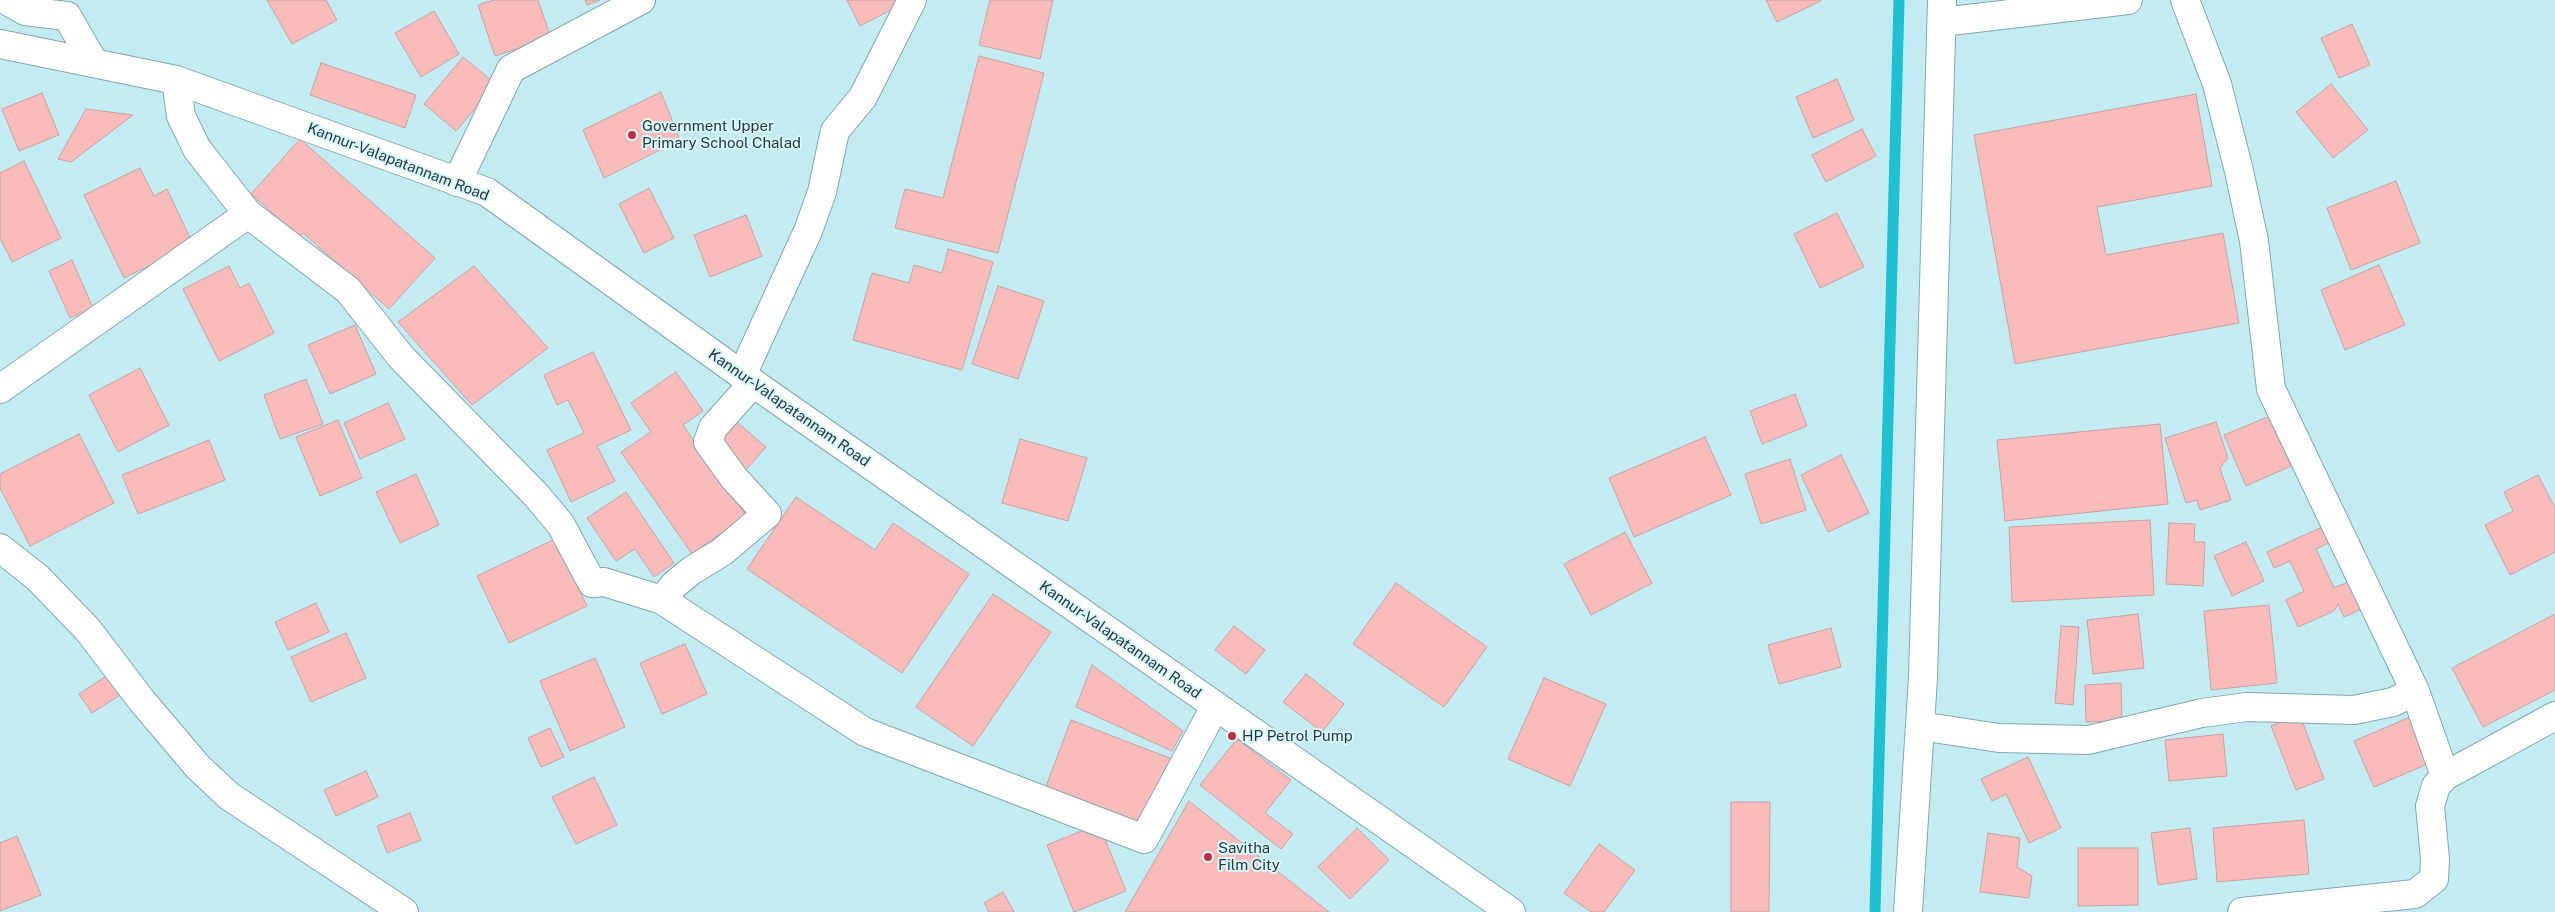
<!DOCTYPE html>
<html>
<head>
<meta charset="utf-8">
<style>
	body { margin:0 }
	canvas { display:block; background:#c3ecf2 }
</style>
</head>
<body>
<canvas width="2555" height="912"></canvas>
<script>
const ctx = document.querySelector('canvas').getContext('2d');
ctx.lineJoin = 'round';
const toPath = rows => new Path2D(rows.map(r => 'M' + r).join(''));
function strokePath(path, color, width, dash) { ctx.strokeStyle = color; ctx.lineWidth = width; ctx.lineCap = dash ? 'butt' : 'round'; ctx.setLineDash(dash || []); ctx.stroke(path); }
function fill(path, color) { ctx.fillStyle = color; ctx.fill(path, 'evenodd'); }
function write(font, color, halo, rows, align = 'center') {
  ctx.font = font + ' "Public Sans",sans-serif'; ctx.lineWidth = 4; ctx.setLineDash([]); ctx.textBaseline = 'middle'; ctx.strokeStyle = halo; ctx.fillStyle = color; for (const [text, x, y, turn = 0] of rows) {
    ctx.save(); ctx.translate(x, y); ctx.rotate((+turn || 0) * Math.PI / 180); ctx.textAlign = isNaN(turn) ? turn : align; if (halo) ctx.strokeText(text, 0, 0); ctx.fillText(text, 0, 0); ctx.restore();
  }
}
strokePath(toPath([
	[1875,912,1899,0]
]), '#1ec0d2', 11);
const building = toPath([
	[267,0,326,0,337,20,292,44,267,0],
	[493,0,538,0,551,38,495,56,478,5,493,0],
	[585,0,600,0,587,5,585,0],
	[847,0,910,0,860,26,847,0],
	[990,0,1053,0,1040,59,979,45,990,0],
	[1766,0,1820,0,1821,1,1777,22,1766,0],
	[434,11,459,54,421,77,395,33,434,11],
	[2352,24,2370,65,2339,78,2321,38,2352,24],
	[979,56,1044,73,998,253,895,228,905,189,943,198,979,56],
	[463,57,496,84,456,131,424,104,463,57],
	[321,63,416,95,405,128,310,95,321,63],
	[1837,79,1854,120,1813,138,1796,97,1837,79],
	[2331,84,2368,130,2333,158,2296,112,2331,84],
	[661,92,680,140,604,178,583,130,661,92],
	[42,93,59,135,19,151,2,109,42,93],
	[2196,94,2212,186,2097,207,2106,255,2223,233,2239,323,2015,364,1974,135,2196,94],
	[86,109,133,115,71,162,58,159,86,109],
	[1862,129,1876,156,1826,182,1812,155,1862,129],
	[300,139,435,258,389,309,303,233,299,237,251,194,300,139],
	[24,161,61,238,12,262,0,238,0,173,24,161],
	[140,168,154,196,167,189,193,244,124,278,84,195,140,168],
	[2396,181,2420,243,2351,270,2327,208,2396,181],
	[649,188,674,238,644,253,619,204,649,188],
	[1837,213,1864,267,1820,288,1794,234,1837,213],
	[746,215,762,256,710,277,694,235,746,215],
	[948,249,993,262,962,370,853,340,872,273,909,283,914,265,942,273,948,249],
	[72,260,93,308,70,318,49,271,72,260],
	[2379,265,2405,325,2345,350,2321,290,2379,265],
	[229,266,240,288,249,283,274,333,219,361,183,289,229,266],
	[474,266,548,348,472,405,398,322,474,266],
	[998,286,1044,301,1018,379,972,364,998,286],
	[355,325,376,374,330,394,308,345,355,325],
	[593,352,631,430,597,446,615,481,571,502,547,450,584,433,568,400,557,405,544,375,593,352],
	[140,368,169,425,118,452,89,395,140,368],
	[676,372,703,411,683,425,746,515,692,554,621,452,651,432,631,403,676,372],
	[306,379,323,424,280,439,264,395,306,379],
	[1795,394,1807,426,1762,444,1750,411,1795,394],
	[388,403,405,439,360,459,344,423,388,403],
	[2270,416,2291,466,2246,486,2224,435,2270,416],
	[338,420,362,478,320,496,296,437,338,420],
	[737,422,766,447,746,470,716,445,737,422],
	[2216,422,2228,458,2220,468,2231,500,2200,510,2197,500,2186,503,2165,438,2216,422],
	[2160,424,2168,504,2005,521,1997,440,2160,424],
	[79,434,114,503,30,546,0,488,0,474,79,434],
	[1705,437,1731,495,1634,537,1609,478,1705,437],
	[1020,439,1087,458,1068,521,1002,503,1020,439],
	[209,440,225,480,138,514,122,475,209,440],
	[1841,455,1869,513,1828,532,1801,475,1841,455],
	[1790,459,1806,510,1761,524,1745,474,1790,459],
	[416,474,439,525,400,543,376,492,416,474],
	[2538,475,2555,508,2555,552,2510,575,2485,525,2513,511,2504,492,2538,475],
	[626,492,674,563,654,577,635,549,616,561,587,518,626,492],
	[796,497,875,550,893,523,969,574,902,673,747,569,796,497],
	[2150,520,2154,595,2012,602,2009,527,2150,520],
	[2169,523,2195,524,2194,542,2205,542,2203,586,2166,584,2169,523],
	[2322,527,2329,543,2316,549,2334,588,2350,581,2362,609,2344,617,2338,604,2334,611,2298,627,2286,600,2304,591,2290,561,2274,568,2267,552,2322,527],
	[1625,532,1652,583,1591,615,1564,564,1625,532],
	[555,539,587,606,509,643,477,576,555,539],
	[2246,542,2264,581,2232,596,2214,556,2246,542],
	[1396,583,1487,647,1444,707,1353,644,1396,583],
	[993,594,1051,632,973,746,916,707,993,594],
	[316,603,329,632,288,650,275,622,316,603],
	[2269,605,2277,683,2211,690,2204,611,2269,605],
	[2138,614,2144,668,2093,674,2087,620,2138,614],
	[2555,614,2555,690,2483,727,2452,668,2555,614],
	[1234,626,1265,650,1246,674,1215,650,1234,626],
	[2061,626,2079,627,2073,705,2055,703,2061,626],
	[1831,628,1841,667,1779,684,1768,645,1831,628],
	[346,633,366,678,311,702,291,657,346,633],
	[685,644,707,694,662,714,640,663,685,644],
	[595,658,625,727,570,751,540,681,595,658],
	[1092,665,1183,731,1172,751,1076,707,1092,665],
	[115,670,128,690,92,713,79,694,115,670],
	[1306,674,1344,704,1322,732,1283,702,1306,674],
	[1544,678,1606,704,1570,786,1508,759,1544,678],
	[2121,683,2122,721,2086,722,2085,685,2121,683],
	[2300,715,2324,779,2296,790,2271,726,2300,715],
	[2410,717,2430,763,2374,787,2354,741,2410,717],
	[1071,720,1172,759,1143,835,1042,797,1071,720],
	[550,728,564,757,541,767,528,738,550,728],
	[2223,734,2227,776,2169,781,2165,740,2223,734],
	[1237,739,1291,780,1265,813,1293,834,1281,849,1200,785,1237,739],
	[2028,757,2061,828,2029,843,2006,794,1992,801,1981,779,2028,757],
	[366,771,378,797,336,816,324,790,366,771],
	[594,777,617,825,576,844,552,797,594,777],
	[1189,801,1329,912,1125,912,1189,801],
	[1731,802,1770,802,1769,912,1731,912,1731,802],
	[410,813,421,840,387,853,377,826,410,813],
	[2304,820,2309,874,2217,882,2213,828,2304,820],
	[1099,824,1126,891,1074,912,1047,845,1099,824],
	[1357,828,1389,860,1350,899,1318,867,1357,828],
	[2190,828,2197,879,2158,885,2151,833,2190,828],
	[1988,833,2020,838,2017,867,2032,876,2029,898,1980,892,1988,833],
	[17,836,41,895,0,911,0,843,17,836],
	[1599,844,1635,870,1604,912,1591,912,1564,893,1599,844],
	[2078,848,2138,848,2138,905,2078,906,2078,848],
	[1003,892,1014,912,989,912,984,903,1003,892]
]);
fill(building, '#fabbbb');
strokePath(building, '#c8a3a3', 1);
const street = toPath([
	[6,0,25,11,67,16,94,63],
	[2185,0,2217,84,2239,171,2254,241,2271,389,2415,691,2445,776],
	[1942,22,2128,0],
	[176,80,181,116,197,149,248,214,348,290,401,357,537,496,561,525,592,583,604,582,662,600,675,584,691,571,722,552,767,514,734,478,708,442,713,428,753,383],
	[457,182,511,69,641,0],
	[742,375,808,231,822,192,835,131,863,97,912,0],
	[0,389,248,214],
	[0,548,38,578,88,630,142,701,198,767,229,796,404,912],
	[662,600,865,732,1144,839,1215,707],
	[1920,726,1999,738,2088,740,2202,713,2247,707,2354,710,2393,702,2415,691],
	[1908,912,1923,678,1942,0],
	[2242,912,2415,894,2434,879,2435,859,2430,806,2436,786,2445,776,2555,716]
]);
const secondary = toPath([
	[0,44,176,80,487,192,753,383,1511,912]
]);
strokePath(street, '#81a9af', 30);
strokePath(secondary, '#81a9af', 30);
strokePath(street, '#fff', 28);
strokePath(secondary, '#fff', 28);
for (const [x, y, r, color] of [
	[632,135,5,"#bf2f44"],
	[1232,736,5,"#bf2f44"],
	[1208,857,5,"#bf2f44"]
]) { const dot = new Path2D(); dot.arc(x, y, r, 0, 2 * Math.PI); ctx.fillStyle = color; ctx.fill(dot); strokePath(dot, '#d7f8fd', 2); }
write('15px', '#28393b', '#d7f8fd', [
	["Government Upper",642,126],
	["Primary School Chalad",642,143],
	["HP Petrol Pump",1242,736],
	["Savitha",1218,848],
	["Film City",1218,865]
], 'left');
write('15px', '#28393b', '#d7f8fd', [
	["Kannur-Valapatannam Road",398,162,21],
	["Kannur-Valapatannam Road",789,408,35],
	["Kannur-Valapatannam Road",1120,640,35]
]);
</script>
</body>
</html>
